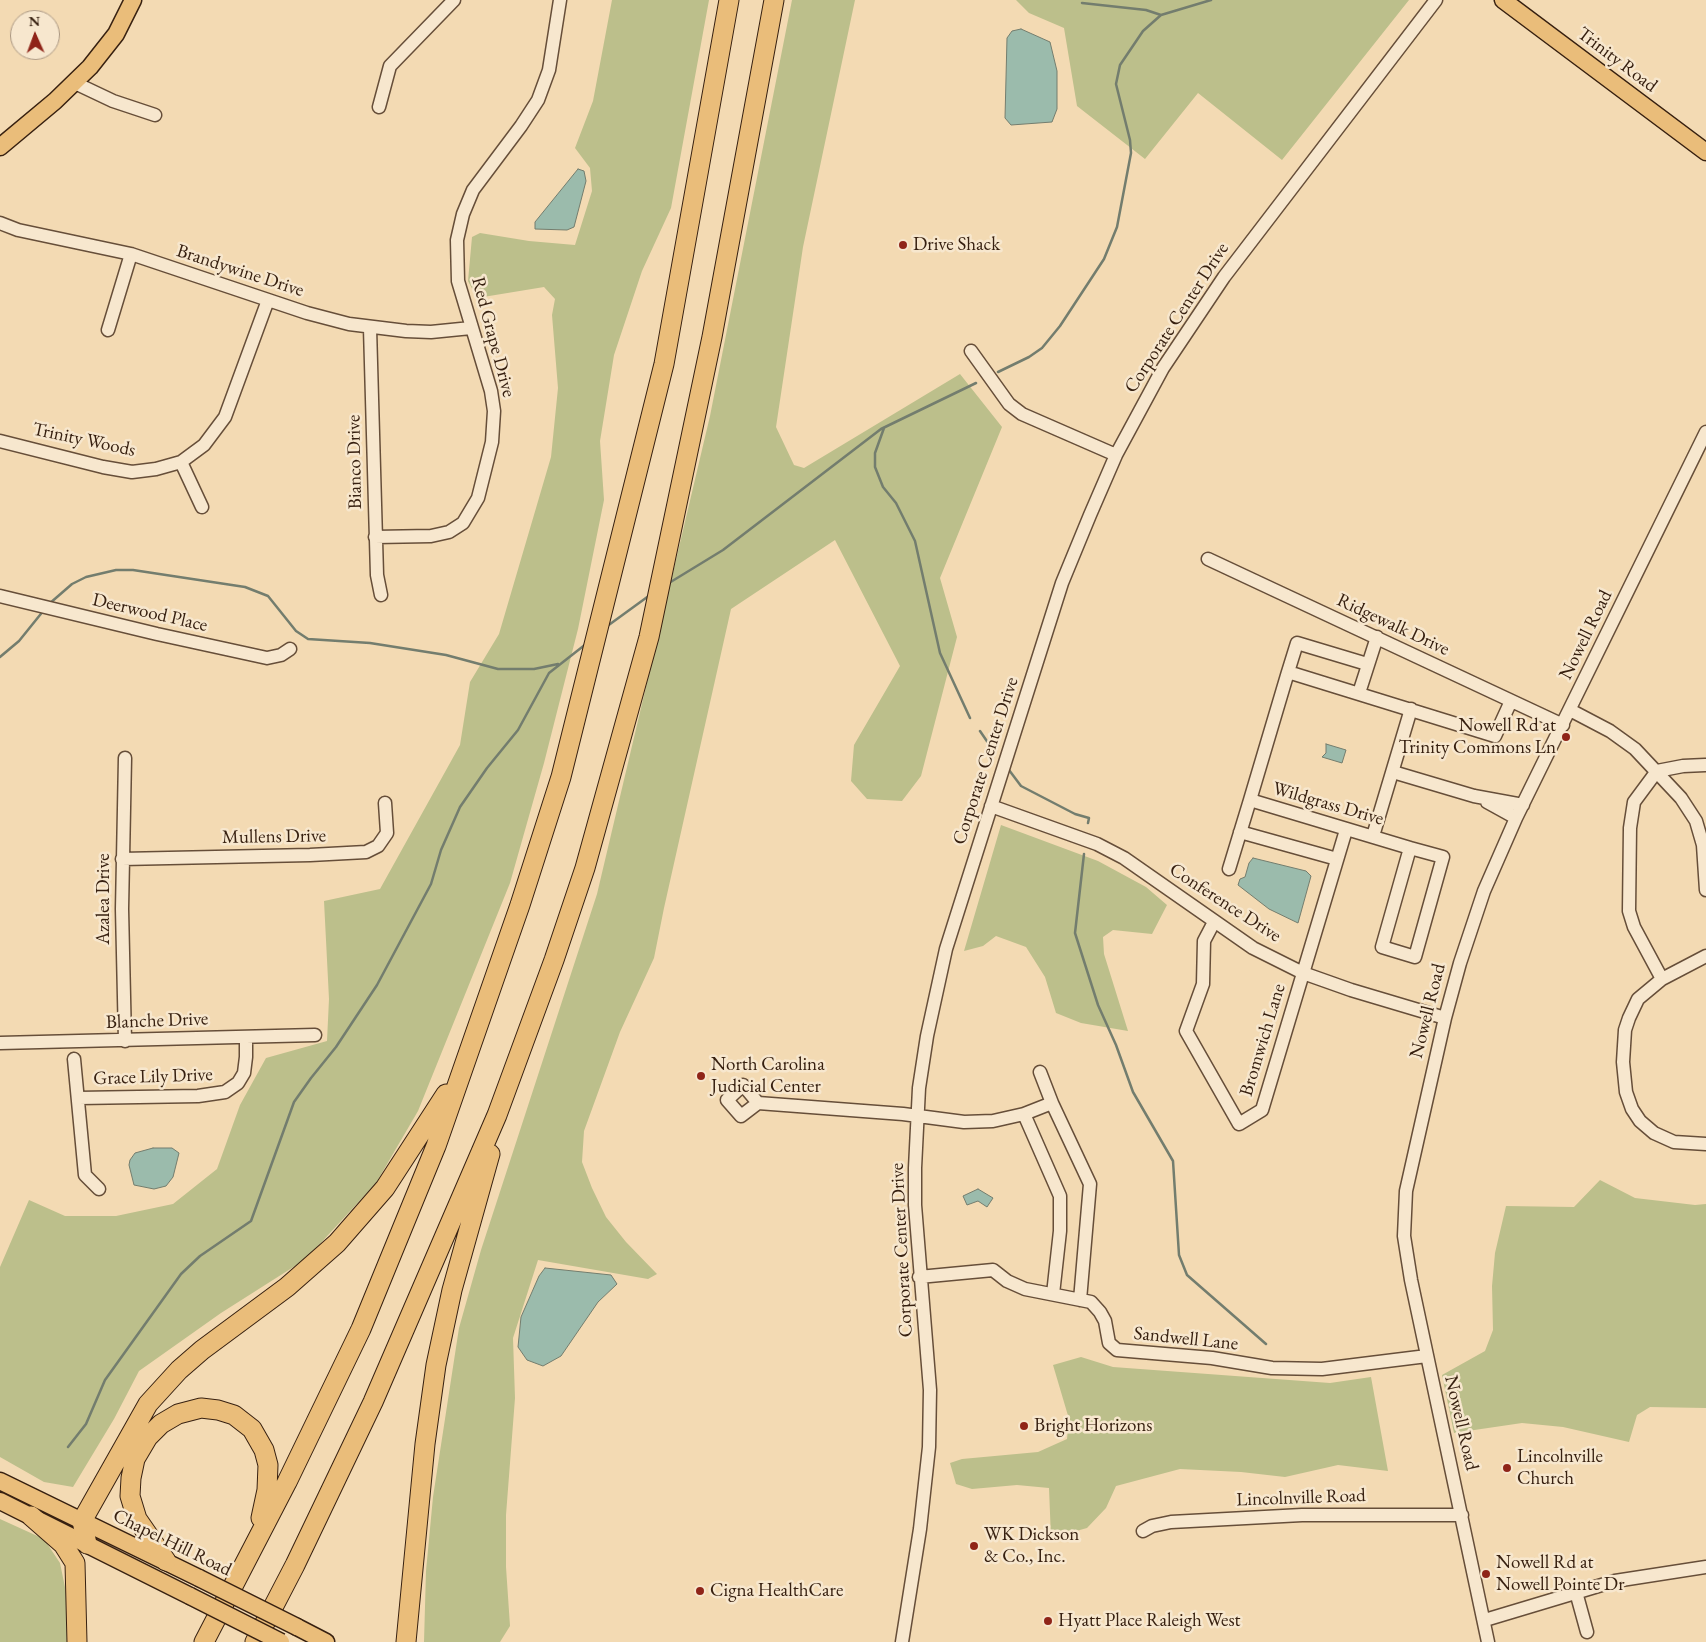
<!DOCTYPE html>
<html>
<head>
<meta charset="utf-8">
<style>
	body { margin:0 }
	#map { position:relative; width:1706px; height:1642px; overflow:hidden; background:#f3dab3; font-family:"EB Garamond",serif }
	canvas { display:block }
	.north { position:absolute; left:10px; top:10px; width:50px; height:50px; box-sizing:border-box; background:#f7e7ce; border:1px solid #aa9782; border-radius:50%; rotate:358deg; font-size:14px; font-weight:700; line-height:20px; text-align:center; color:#372010 }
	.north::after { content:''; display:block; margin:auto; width:18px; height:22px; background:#8f2418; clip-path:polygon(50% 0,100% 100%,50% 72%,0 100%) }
</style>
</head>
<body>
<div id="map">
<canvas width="1706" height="1642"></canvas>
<div class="north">N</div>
</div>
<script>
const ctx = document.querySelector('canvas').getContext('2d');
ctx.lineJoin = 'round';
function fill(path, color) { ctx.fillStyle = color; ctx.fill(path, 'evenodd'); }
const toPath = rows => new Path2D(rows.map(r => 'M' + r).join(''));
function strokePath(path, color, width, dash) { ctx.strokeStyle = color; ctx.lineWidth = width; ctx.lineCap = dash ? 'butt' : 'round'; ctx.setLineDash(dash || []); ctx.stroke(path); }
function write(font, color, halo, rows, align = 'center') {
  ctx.font = font + ' "EB Garamond",serif'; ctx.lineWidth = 5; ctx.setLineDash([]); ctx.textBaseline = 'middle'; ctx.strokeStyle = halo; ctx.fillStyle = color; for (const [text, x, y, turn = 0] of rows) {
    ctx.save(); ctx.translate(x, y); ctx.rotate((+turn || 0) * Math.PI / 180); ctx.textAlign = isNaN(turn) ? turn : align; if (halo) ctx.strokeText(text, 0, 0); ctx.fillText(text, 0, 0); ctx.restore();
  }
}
fill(toPath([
	[612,0,709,0,671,208,642,271,614,355,600,441,604,500,578,629,544,763,510,883,418,1111,376,1183,306,1259,221,1313,139,1371,114,1419,73,1487,44,1482,0,1457,0,1267,29,1200,65,1216,116,1216,173,1204,217,1169,240,1105,266,1058,327,1041,329,999,324,901,380,889,460,745,470,682,499,634,551,457,558,388,552,315,555,299,544,287,477,298,468,281,472,237,480,233,529,241,575,245,592,191,590,168,575,148,593,101],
	[792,0,855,0,803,247,776,427,794,465,804,468,960,374,1002,427,940,578,957,637,921,776,902,801,867,799,851,781,854,745,900,666,835,540,731,609,664,908,654,958,620,1032,584,1131,582,1162,592,1188,606,1217,626,1242,657,1274,648,1279,538,1260,513,1338,515,1398,506,1515,506,1567,510,1626,500,1642,424,1642,426,1571,433,1497,459,1328,481,1250,597,894,710,416],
	[1016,0,1409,0,1282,160,1198,93,1145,159,1077,106,1064,28,1029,13],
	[1001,825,1098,861,1146,887,1167,905,1152,934,1113,930,1103,937,1104,954,1128,1031,1081,1023,1056,1013,1045,977,1026,947,996,936,983,946,964,951],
	[1600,1180,1635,1198,1695,1205,1706,1204,1706,1408,1650,1407,1637,1415,1629,1442,1563,1427,1522,1423,1454,1433,1442,1375,1485,1351,1493,1330,1492,1286,1495,1253,1506,1206,1574,1207],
	[1081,1357,1113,1367,1330,1383,1371,1377,1388,1471,1338,1465,1285,1477,1241,1472,1180,1469,1116,1486,1106,1508,1087,1528,1051,1538,1049,1488,1017,1485,972,1489,956,1484,950,1463,962,1459,1038,1452,1067,1439,1069,1419,1053,1365],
	[0,1519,44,1539,60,1563,67,1597,68,1642,0,1642]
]), '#bcbf8b');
const water = toPath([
	[1021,29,1050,42,1057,71,1057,109,1052,122,1011,125,1005,118,1007,38,1012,31,1021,29],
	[578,169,584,171,586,181,574,227,567,230,535,229,535,222,578,169],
	[1326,744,1346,750,1342,763,1322,757,1326,753,1326,744],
	[1253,858,1306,871,1311,876,1298,923,1269,909,1238,885,1240,879,1245,877,1249,863,1253,858],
	[153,1148,172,1148,179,1153,173,1177,166,1186,154,1189,134,1185,129,1165,130,1160,135,1153,153,1148],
	[978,1189,993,1198,987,1207,978,1201,967,1205,963,1196,978,1189],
	[545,1268,611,1275,617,1284,598,1302,561,1356,543,1366,527,1360,518,1347,521,1317,539,1276,545,1268]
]);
fill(water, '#9bbbac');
strokePath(water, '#737d6e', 1);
strokePath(toPath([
	[1082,3,1146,10,1161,15],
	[998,372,1029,357,1042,348,1060,326,1104,259,1117,227,1131,153,1130,140,1116,84,1120,65,1143,31,1161,15,1211,0],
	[884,428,875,453,875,467,883,487,896,503,915,541,940,653,970,718],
	[669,583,723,550,881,429,976,383],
	[49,604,72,584,86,577,116,570,133,570,245,587,268,596,296,631,308,639,370,643,446,655,498,669,534,669,558,664],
	[606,627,650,595],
	[0,657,19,641,44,610],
	[980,731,995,753],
	[1009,770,1021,786,1075,814,1089,818,1088,823],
	[1084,854,1075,933,1098,1005,1116,1045,1133,1092,1173,1161,1179,1255,1187,1275,1266,1344],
	[68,1447,86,1424,105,1380,181,1274,200,1256,251,1221,294,1102,311,1078,336,1047,377,985,431,884,441,850,460,807,487,768,518,730,549,673,586,644]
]), '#737d6e', 2.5);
const minor = toPath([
	[75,83,113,101,155,115],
	[379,107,390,66,454,0],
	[0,223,18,230,131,254,307,313,349,324,406,331,431,332,471,328],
	[370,328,377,575,381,595],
	[108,330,131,254],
	[971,351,1009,404,1022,414,1116,455],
	[0,441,103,467,132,472,156,469,181,462,204,445,225,417,268,300],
	[181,462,202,507],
	[375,537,431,536,449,532,463,523,478,498,492,442,494,411,491,391,458,281,457,240,463,214,473,190,521,126,538,100,549,70,560,0],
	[1208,559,1563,725],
	[0,596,157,634,267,658,281,655,290,649],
	[1288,672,1297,643,1367,664],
	[1359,693,1377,637],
	[1570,710,1610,731,1635,749,1681,798,1696,821,1703,845,1706,890],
	[1393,772,1474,796,1523,805],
	[1487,802,1516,818],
	[991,806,1097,844,1124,858,1253,948,1303,973,1351,990,1445,1018],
	[1240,832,1337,859],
	[1373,836,1411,709],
	[1410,848,1443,857,1415,957,1382,947,1410,848,1250,800,1288,672,1495,736,1511,701],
	[122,859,310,855,366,852,378,846,387,833,385,803],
	[1229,869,1250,800],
	[1214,922,1204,941,1203,984,1186,1031,1239,1124,1262,1110,1346,830],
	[1706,956,1662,979,1638,999,1629,1018,1625,1030,1623,1062,1626,1092,1632,1109,1640,1121,1654,1133,1674,1142,1706,1144],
	[1662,979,1634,927,1629,911,1630,828,1634,802,1657,771,1683,766,1705,765],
	[125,1041,122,909,125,758],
	[0,1043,315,1035],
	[74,1059,85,1175,99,1189],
	[1040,1072,1052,1103],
	[79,1098,198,1096,225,1092,238,1083,244,1073,246,1057,246,1037],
	[758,1103,741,1116,727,1100,743,1085,758,1103,903,1114,964,1122,993,1121,1024,1114,1060,1196,1060,1231,1053,1294],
	[1024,1114,1052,1103,1090,1184,1080,1300],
	[919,1277,993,1270,1007,1281,1025,1289,1091,1302,1100,1312,1105,1321,1109,1343,1117,1350,1212,1358,1272,1368,1322,1369,1427,1356],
	[1143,1531,1152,1526,1171,1522,1302,1515,1462,1515],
	[1576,1592,1587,1632],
	[1485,1620,1615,1581,1706,1567],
	[902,1642,920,1529,929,1447,930,1390,915,1205,915,1168,919,1088,927,1036,946,949,1022,709,1062,583,1090,515,1116,455,1163,368,1224,277,1436,0],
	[1488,1642,1411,1280,1404,1236,1406,1191,1445,1018,1460,963,1484,891,1516,818,1706,432]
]);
const major = toPath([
	[1503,0,1706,152],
	[0,147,55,101,90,67,116,34,133,0],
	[0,1481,199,1578],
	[0,1501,190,1596],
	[297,1627,326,1642]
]);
const highway = toPath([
	[31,1516,63,1544,75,1563,77,1642],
	[87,1544,82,1521,148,1404,179,1370,202,1350,287,1287,337,1243,385,1188,446,1094],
	[166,1561,137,1519,130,1496,131,1478,135,1459,148,1437,161,1424,178,1414,201,1408,218,1410,234,1415,252,1429,264,1450,268,1465,267,1490,261,1518],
	[204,1642,287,1482,361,1329,436,1146,520,905,561,777,664,364,729,0],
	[255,1642,295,1565,373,1402,497,1115,554,960,585,868,649,637,712,337,774,0],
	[406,1642,425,1444,436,1365,452,1290,490,1154]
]);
strokePath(minor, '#664e39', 15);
strokePath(major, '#372010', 19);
strokePath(highway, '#372010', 21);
strokePath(minor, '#f7e7ce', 12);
strokePath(major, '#eabd7a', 16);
strokePath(highway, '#eabd7a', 19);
const majorBridge = toPath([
	[199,1578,297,1627],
	[190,1596,281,1642]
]);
strokePath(majorBridge, '#372010', 19, []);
strokePath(majorBridge, '#eabd7a', 16);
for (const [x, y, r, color] of [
	[903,245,5,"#8f2418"],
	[1566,737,5,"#8f2418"],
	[701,1076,5,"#8f2418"],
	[1024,1426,5,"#8f2418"],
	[1507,1468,5,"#8f2418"],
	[974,1546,5,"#8f2418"],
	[1486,1574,5,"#8f2418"],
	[700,1591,5,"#8f2418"],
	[1048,1621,5,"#8f2418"]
]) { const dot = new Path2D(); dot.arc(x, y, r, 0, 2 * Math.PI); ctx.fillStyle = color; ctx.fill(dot); strokePath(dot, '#f7e7ce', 2); }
write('19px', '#372010', '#f7e7ce', [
	["Trinity Road",1617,60,37],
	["Brandywine Drive",240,271,18],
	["Corporate Center Drive",1177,318,-57],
	["Red Grape Drive",493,337,75],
	["Trinity Woods",84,440,12],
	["Bianco Drive",355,462,-91],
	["Deerwood Place",150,613,13],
	["Ridgewalk Drive",1393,625,25],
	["Nowell Road",1586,635,-64],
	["Corporate Center Drive",986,761,-72],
	["Wildgrass Drive",1328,804,16],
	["Mullens Drive",274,837,-1],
	["Azalea Drive",104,899,-90],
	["Conference Drive",1225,903,33],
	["Nowell Road",1428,1011,-76],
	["Blanche Drive",157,1021,-2],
	["Bromwich Lane",1263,1040,-73],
	["Grace Lily Drive",153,1077,-2],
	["Corporate Center Drive",902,1250,-93],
	["Sandwell Lane",1186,1339,6],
	["Nowell Road",1461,1423,77],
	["Lincolnville Road",1301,1498,-2],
	["Chapel Hill Road",172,1543,26]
]);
write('19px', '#372010', '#f7e7ce', [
	["Drive Shack",913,245],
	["Nowell Rd at",1556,726,"right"],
	["Trinity Commons Ln",1556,748,"right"],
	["North Carolina",711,1065],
	["Judicial Center",711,1087],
	["Bright Horizons",1034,1426],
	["Lincolnville",1517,1457],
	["Church",1517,1479],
	["WK Dickson",984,1535],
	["& Co., Inc.",984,1557],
	["Nowell Rd at",1496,1563],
	["Nowell Pointe Dr",1496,1585],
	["Cigna HealthCare",710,1591],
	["Hyatt Place Raleigh West",1058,1621]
], 'left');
</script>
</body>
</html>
